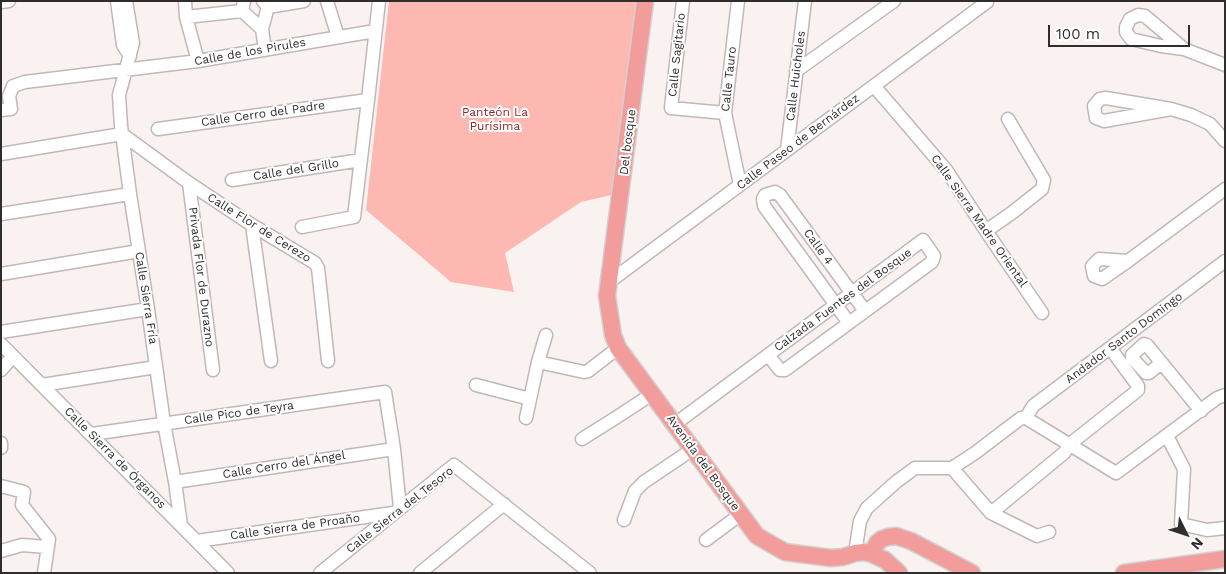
<!DOCTYPE html>
<html>
<head>
<meta charset="utf-8">
<style>
	body { margin:0 }
	#map { position:relative; width:1226px; height:574px; overflow:hidden; background:#faf2f1; font-family:"Work Sans",sans-serif }
	canvas { display:block }
	.frame { position:absolute; inset:0; border:2px solid #302d2d; pointer-events:none }
	.north { position:absolute; left:1161px; top:509px; width:50px; height:50px; -webkit-text-stroke:4px #fff; paint-order:stroke; rotate:131deg; font-size:14px; font-weight:700; line-height:20px; text-align:center; color:#302d2d }
	.north::after { content:''; display:block; margin:auto; width:18px; height:22px; background:#302d2d; clip-path:polygon(50% 0,100% 100%,50% 72%,0 100%) }
	.scale { position:absolute; left:1048px; top:25px; width:142px; height:22px; box-sizing:border-box; border:2px solid #302d2d; border-top:0; padding-left:6px; font-size:15px; line-height:18px; white-space:nowrap; color:#302d2d; -webkit-text-stroke:4px #fff; paint-order:stroke }
</style>
</head>
<body>
<div id="map">
<canvas width="1226" height="574"></canvas>
<div class="frame"></div>
<div class="north">N</div>
<div class="scale">100 m</div>
</div>
<script>
const ctx = document.querySelector('canvas').getContext('2d');
ctx.lineJoin = 'round';
function fill(path, color) { ctx.fillStyle = color; ctx.fill(path, 'evenodd'); }
const toPath = rows => new Path2D(rows.map(r => 'M' + r).join(''));
function strokePath(path, color, width, dash) { ctx.strokeStyle = color; ctx.lineWidth = width; ctx.lineCap = dash ? 'butt' : 'round'; ctx.setLineDash(dash || []); ctx.stroke(path); }
function write(font, color, halo, rows, align = 'center') {
  ctx.font = font + ' "Work Sans",sans-serif'; ctx.lineWidth = 4; ctx.setLineDash([]); ctx.textBaseline = 'middle'; ctx.strokeStyle = halo; ctx.fillStyle = color; for (const [text, x, y, turn = 0] of rows) {
    ctx.save(); ctx.translate(x, y); ctx.rotate((+turn || 0) * Math.PI / 180); ctx.textAlign = isNaN(turn) ? turn : align; if (halo) ctx.strokeText(text, 0, 0); ctx.fillText(text, 0, 0); ctx.restore();
  }
}
fill(toPath([
	[389,1,638,1,616,194,581,202,505,253,514,292,451,282,366,210]
]), '#fcb8b1');
const minor = toPath([
	[117,1,123,45,130,56],
	[126,1,133,43,119,95,121,126,130,194,148,309,164,423,175,482,181,525],
	[185,1,186,17,198,61],
	[263,1,268,7,262,29,265,50],
	[327,1,338,37],
	[683,1,671,108,725,113],
	[738,1,725,113,740,185],
	[1,2,9,1],
	[268,7,304,1],
	[242,11,262,29],
	[186,17,242,11,244,1],
	[1184,49,1145,16,1138,15,1130,19,1126,27,1126,32,1131,39,1161,46,1184,49,1225,65],
	[796,71,894,1],
	[874,86,947,171,986,231,1042,313],
	[1171,109,1104,121,1096,118,1094,106,1100,99,1106,98,1171,109,1191,115,1210,124,1225,141],
	[1,110,11,109,9,96,13,86,25,82,198,61,375,31],
	[158,129,368,100],
	[787,150,805,1],
	[1,154,122,134,189,183,252,225,315,263,318,268,328,361],
	[232,180,361,160],
	[189,183,213,370],
	[1,214,130,194],
	[252,225,271,361],
	[302,227,354,217,368,100,379,1],
	[986,231,1013,212,1042,189,1044,180,1008,119],
	[1128,261,1099,259,1092,266,1094,276,1102,279,1128,261,1225,189],
	[1,274,139,251],
	[609,282,987,2],
	[849,323,764,206,763,199,765,195,775,192,780,195,865,311],
	[1,332,148,309],
	[1,344,228,573],
	[538,362,584,372,588,371,618,348],
	[1161,363,1149,373,1146,373,1132,358,1132,355,1144,344,1147,345,1201,411],
	[1,370,13,356],
	[42,385,156,367],
	[476,385,530,399],
	[526,418,538,362,546,335],
	[1026,418,1033,406,1225,261],
	[675,424,923,240,934,256,932,262,785,370,780,370,768,355],
	[92,434,385,392,394,449,400,508],
	[1167,436,1184,469,1181,524,1207,530,1225,528],
	[582,439,617,417,652,394],
	[1,443,1,448],
	[952,468,991,513,1037,536,1049,532],
	[175,482,394,449],
	[1,486,24,492,22,505,49,539,44,573],
	[991,513,1064,453,1070,444,1138,390,1138,386,1110,348],
	[624,520,635,491,644,482,693,449],
	[706,540,741,514],
	[197,541,393,513],
	[1,551,22,545,47,547],
	[855,553,860,521,867,508,896,482,915,468,952,468,975,453,1021,418,1026,418,1116,473,1217,398,1225,395],
	[320,573,454,465,590,573],
	[420,573,504,504]
]);
const major = toPath([
	[645,1,607,296,613,335,618,348,757,536,785,552,831,558,843,557,855,553,864,552,872,554,885,560,899,573],
	[872,554,877,543,882,539,888,537,896,536,911,541,972,573],
	[1124,573,1225,559]
]);
strokePath(minor, '#c0b8b8', 15);
strokePath(major, '#d1d1d1', 19);
strokePath(minor, '#fff', 12);
strokePath(major, '#f29d9b', 16);
write('12px', '#302d2d', '#fff', [
	["Calle de los Pirules",250,52,-10],
	["Calle Sagitario",677,55,-84],
	["Calle Huicholes",796,76,-83],
	["Calle Tauro",729,79,-84],
	["Calle Cerro del Padre",263,114,-8],
	["Del bosque",628,142,-83],
	["Calle Paseo de Bernárdez",798,142,-37],
	["Calle del Grillo",296,170,-9],
	["Calle Sierra Madre Oriental",979,221,55],
	["Calle Flor de Cerezo",259,228,32],
	["Calle 4",818,247,54],
	["Privada Flor de Durazno",201,277,83],
	["Calle Sierra Fría",146,298,81],
	["Calzada Fuentes del Bosque",843,300,-36],
	["Andador Santo Domingo",1124,338,-37],
	["Calle Pico de Teyra",239,413,-8],
	["Calle Sierra de Órganos",115,458,45],
	["Avenida del Bosque",703,463,54],
	["Calle Cerro del Ángel",284,465,-9],
	["Calle Sierra del Tesoro",400,510,-38],
	["Calle Sierra de Proaño",295,527,-8]
]);
write('12px', '#972225', '#fff', [
	["Panteón La",495,112],
	["Purísima",495,126]
]);
</script>
</body>
</html>
